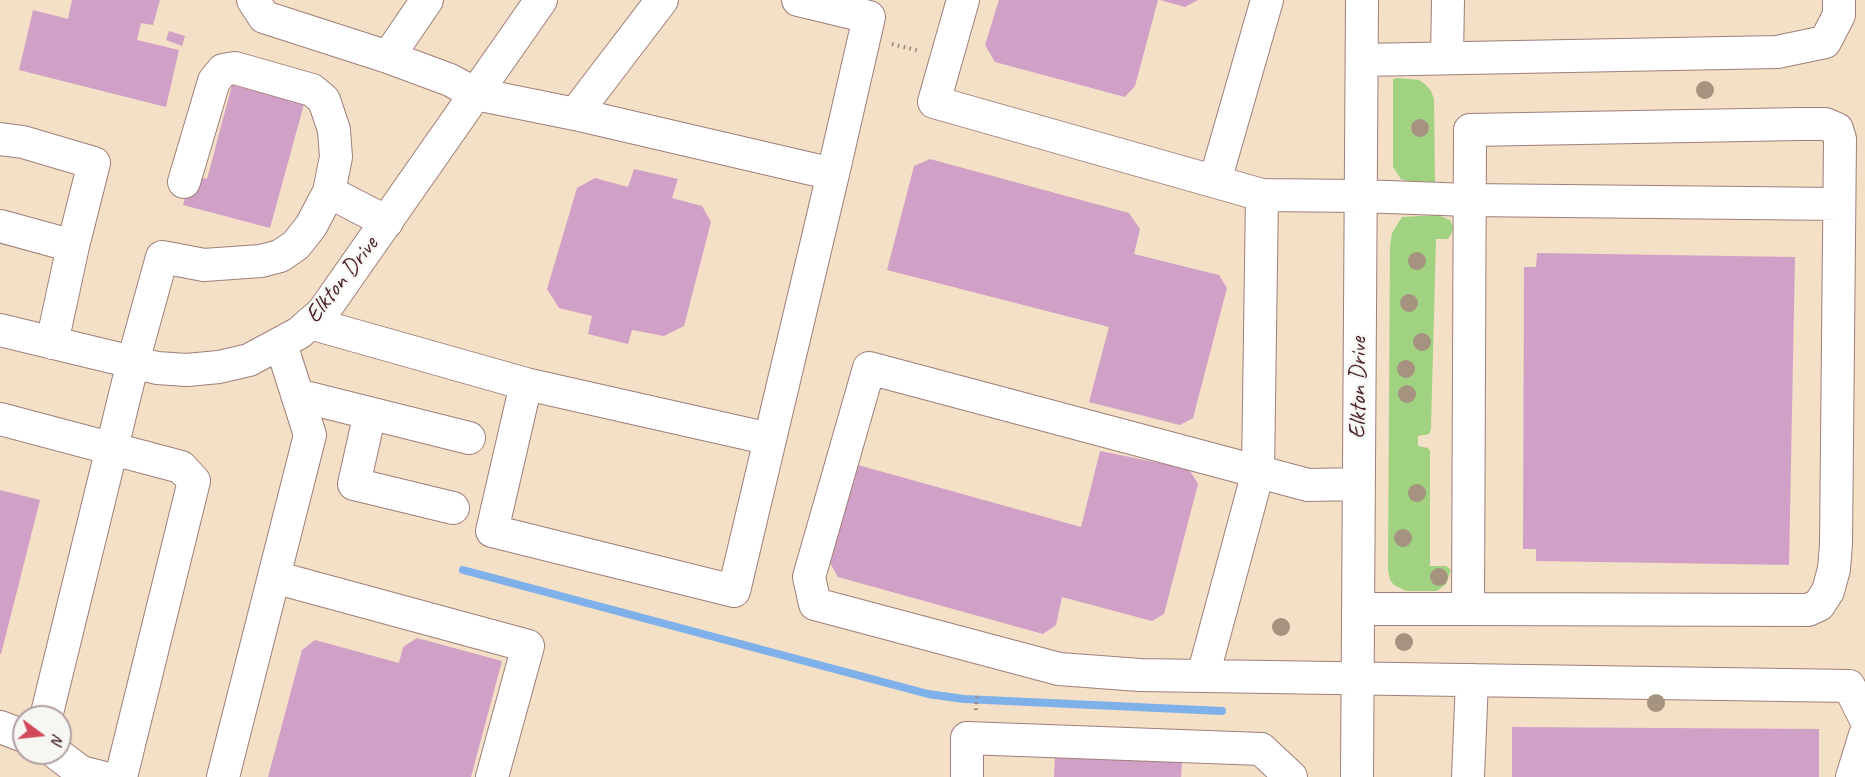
<!DOCTYPE html>
<html>
<head>
<meta charset="utf-8">
<style>
	body { margin:0 }
	#map { position:relative; width:1865px; height:777px; overflow:hidden; background:#f4dfc7; font-family:Caveat,sans-serif }
	canvas { display:block }
	.north { position:absolute; left:12px; top:705px; width:60px; height:60px; box-sizing:border-box; background:#f6f6f2; border:2px solid #b1a0a2; border-radius:50%; rotate:105deg; font-size:16px; font-weight:700; line-height:24px; text-align:center; color:#4a1f2b }
	.north::after { content:''; display:block; margin:auto; width:21px; height:27px; background:#d1495b; clip-path:polygon(50% 0,100% 100%,50% 72%,0 100%) }
</style>
</head>
<body>
<div id="map">
<canvas width="1865" height="777"></canvas>
<div class="north">N</div>
</div>
<script>
const ctx = document.querySelector('canvas').getContext('2d');
ctx.lineJoin = 'round';
function fill(path, color) { ctx.fillStyle = color; ctx.fill(path, 'evenodd'); }
const toPath = rows => new Path2D(rows.map(r => 'M' + r).join(''));
function strokePath(path, color, width, dash) { ctx.strokeStyle = color; ctx.lineWidth = width; ctx.lineCap = dash ? 'butt' : 'round'; ctx.setLineDash(dash || []); ctx.stroke(path); }
function write(font, color, halo, rows, align = 'center') {
  ctx.font = font + ' Caveat,sans-serif'; ctx.lineWidth = 4.5; ctx.setLineDash([]); ctx.textBaseline = 'middle'; ctx.strokeStyle = halo; ctx.fillStyle = color; for (const [text, x, y, turn = 0] of rows) {
    ctx.save(); ctx.translate(x, y); ctx.rotate((+turn || 0) * Math.PI / 180); ctx.textAlign = isNaN(turn) ? turn : align; if (halo) ctx.strokeText(text, 0, 0); ctx.fillText(text, 0, 0); ctx.restore();
  }
}
fill(toPath([
	[1398,78,1419,80,1426,85,1431,91,1434,99,1435,182,1409,181,1401,179,1393,167,1393,79],
	[1438,215,1450,220,1454,229,1448,239,1436,239,1431,429,1429,434,1418,436,1418,446,1428,448,1430,451,1430,566,1446,566,1451,570,1446,584,1437,591,1406,591,1394,585,1390,580,1388,570,1390,246,1392,233,1402,217]
]), '#a1d281');
strokePath(toPath([
	[463,570,928,694,964,699,1222,711]
]), '#7eb0ea', 8);
fill(toPath([
	[72,0,160,0,153,25,141,23,137,40,179,50,166,107,19,70,33,10,68,19],
	[999,0,1158,0,1135,86,1125,97,995,62,985,45],
	[1160,0,1198,0,1185,7],
	[169,31,185,36,182,46,166,40],
	[232,85,304,104,270,228,183,205,191,175,207,179],
	[930,159,1129,213,1140,229,1134,254,1219,275,1227,288,1193,418,1180,425,1089,402,1109,327,887,270,914,166],
	[634,169,678,179,672,198,702,206,711,222,684,326,664,336,632,330,628,344,588,334,592,316,559,308,547,289,577,188,595,178,628,187],
	[1537,253,1795,257,1789,565,1536,561,1536,549,1523,549,1524,267,1536,267],
	[1100,451,1189,469,1198,484,1164,614,1152,621,1062,597,1056,625,1043,634,838,577,830,563,858,465,1081,527],
	[0,490,40,500,1,654,0,654],
	[417,638,502,661,471,777,268,777,302,650,315,640,399,663,403,647],
	[1512,727,1819,729,1819,777,1512,777],
	[1055,756,1182,762,1181,777,1054,777]
]), '#d1a0c6');
const minor = toPath([
	[253,0,264,17,388,57],
	[798,0,869,17,833,174],
	[963,0,934,102,1262,195,1361,196,1469,200,1839,204],
	[1447,58,1448,0],
	[1362,60,1777,52,1825,42,1839,15,1839,0],
	[575,114,662,0],
	[0,139,23,142,94,163,73,246,52,343],
	[1215,181,1267,0],
	[184,182,214,81,223,70,235,68,312,90,324,100,334,130,336,157,329,192],
	[0,226,73,246],
	[310,323,526,384,492,531,734,591,833,174,575,114,476,94,450,80,388,57,427,0],
	[0,330,157,368,187,370,219,367,249,360,299,333,323,312,541,0],
	[526,384,770,439],
	[297,395,469,438],
	[370,413,354,484,453,508],
	[0,419,181,467,194,481,121,777],
	[1358,484,1308,485,869,368,809,577,815,604,1059,669,1140,675,1849,686,1865,718],
	[274,577,528,646,492,777],
	[1358,609,1468,609,1808,610,1819,605,1828,591,1834,569,1836,544,1840,139,1837,129,1825,124,1801,124,1470,130,1468,609],
	[1203,676,1258,472,1262,195],
	[46,717,133,362,162,257,204,265,261,261,280,256,296,245,311,226,329,192,387,222],
	[0,727,24,736],
	[56,753,81,772,101,777],
	[223,777,310,435,281,344],
	[967,777,967,738,1261,749,1291,777],
	[1357,777,1362,0],
	[1468,777,1472,680],
	[1852,777,1865,735]
]);
strokePath(minor, '#9f7f79', 34);
strokePath(toPath([
	[892,44,920,51],
	[976,710,977,693]
]), '#9f7f79', 4, [1.5, 4.5]);
strokePath(minor, '#fff', 32);
ctx.fillStyle = '#a59380';
for (const [x, y] of [
	[1705,90],
	[1420,128],
	[1417,261],
	[1409,303],
	[1422,342],
	[1406,369],
	[1407,394],
	[1417,493],
	[1403,538],
	[1439,577],
	[1281,627],
	[1404,642],
	[1656,703]
]) { ctx.beginPath(); ctx.arc(x, y, 9, 0, 2 * Math.PI); ctx.fill(); }
write('24px', '#4a1f2b', '#f6f6f2', [
	["Elkton Drive",342,280,-52],
	["Elkton Drive",1359,388,-90]
]);
</script>
</body>
</html>
